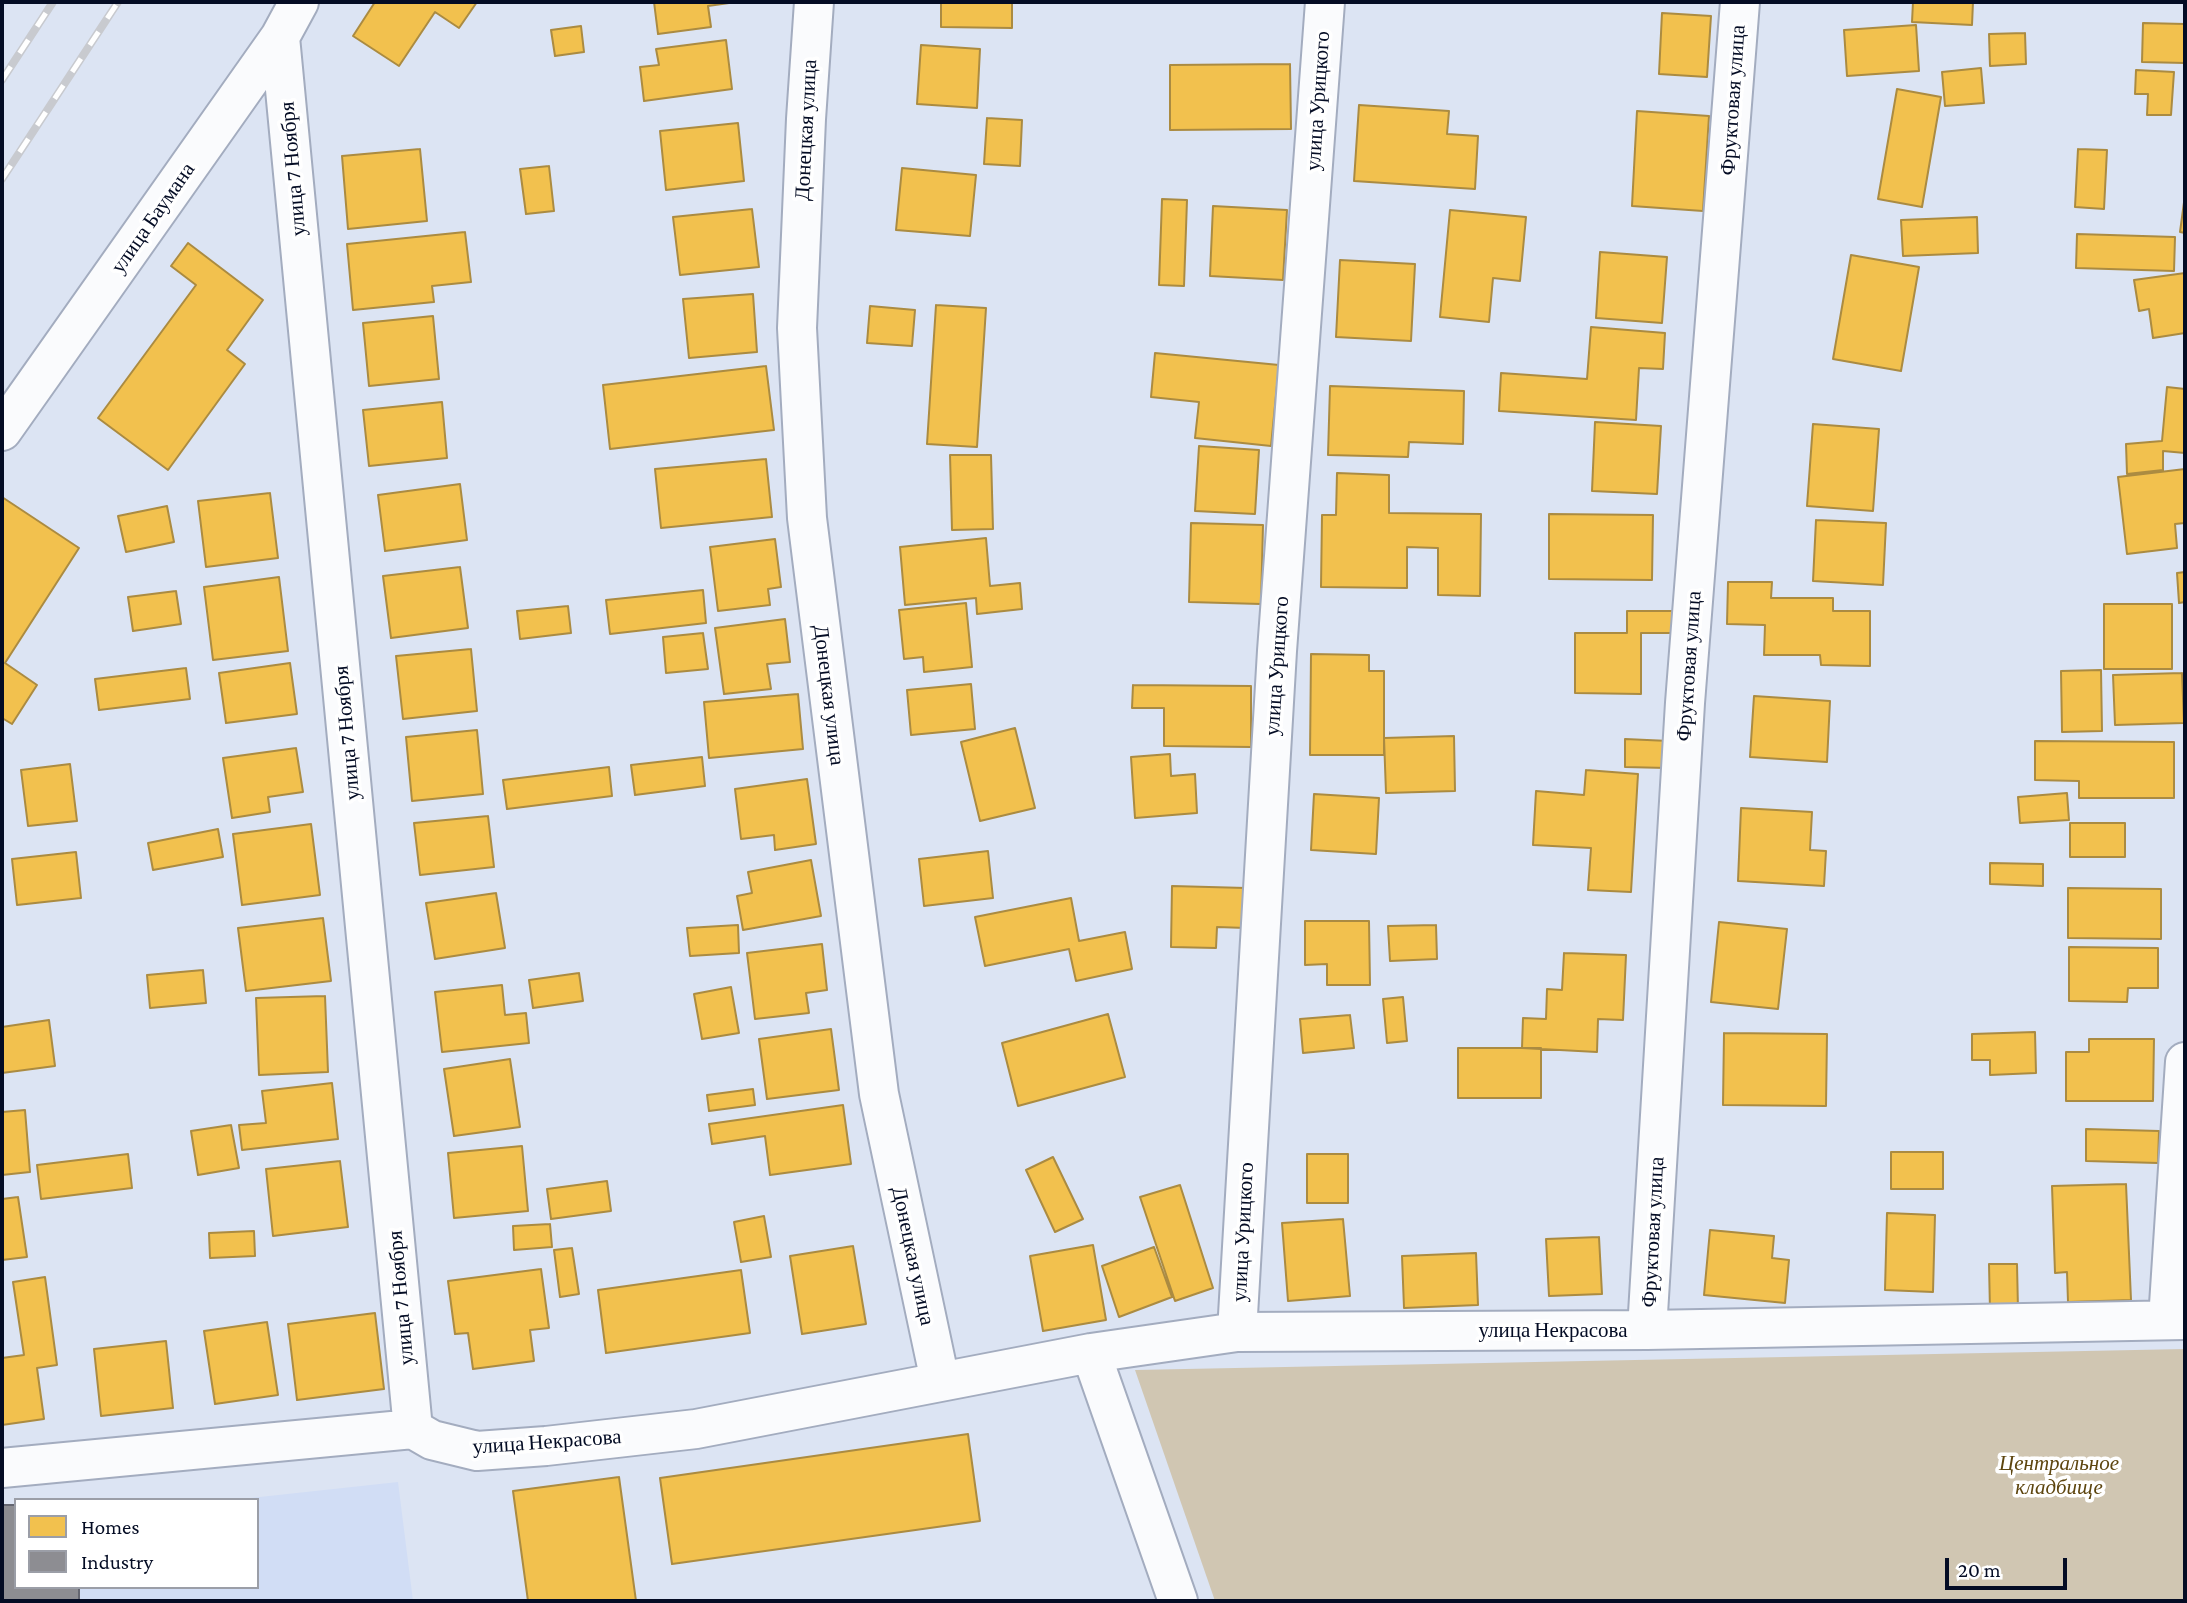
<!DOCTYPE html>
<html>
<head>
<meta charset="utf-8">
<style>
	body { margin:0 }
	#map { position:relative; width:2187px; height:1603px; overflow:hidden; background:#dce4f3; font-family:"Crimson Pro",serif }
	canvas { display:block }
	.frame { position:absolute; inset:0; border:4px solid #040c24; pointer-events:none }
	.legend { position:absolute; left:14px; top:1498px; width:245px; height:91px; box-sizing:border-box; background:#fff; border:2px solid #9b9ea7; margin:0; padding:9px 12px; list-style:none; font-size:21px; color:#040c24 }
	.legend li { display:flex; align-items:center; gap:14px; height:35px }
	.legend b { width:35px; border:2px solid #9b9ea7 }
	.scale { position:absolute; left:1945px; top:1558px; width:122px; height:32px; box-sizing:border-box; border:4px solid #040c24; border-top:0; padding-left:9px; font-size:21px; line-height:24px; white-space:nowrap; color:#040c24; -webkit-text-stroke:5px #fff; paint-order:stroke }
</style>
</head>
<body>
<div id="map">
<canvas width="2187" height="1603"></canvas>
<div class="frame"></div>
<ul class="legend">
<li><b style="height:19px;background:#f2c14e"></b>Homes</li>
<li><b style="height:19px;background:#8d8d92"></b>Industry</li>
</ul>
<div class="scale">20 m</div>
</div>
<script>
const ctx = document.querySelector('canvas').getContext('2d');
ctx.lineJoin = 'round';
function fill(path, color) { ctx.fillStyle = color; ctx.fill(path, 'evenodd'); }
const toPath = rows => new Path2D(rows.map(r => 'M' + r).join(''));
function strokePath(path, color, width, dash) { ctx.strokeStyle = color; ctx.lineWidth = width; ctx.lineCap = dash ? 'butt' : 'round'; ctx.setLineDash(dash || []); ctx.stroke(path); }
function write(font, color, halo, rows, align = 'center') {
  ctx.font = font + ' "Crimson Pro",serif'; ctx.lineWidth = 7; ctx.setLineDash([]); ctx.textBaseline = 'middle'; ctx.strokeStyle = halo; ctx.fillStyle = color; for (const [text, x, y, turn = 0] of rows) {
    ctx.save(); ctx.translate(x, y); ctx.rotate((+turn || 0) * Math.PI / 180); ctx.textAlign = isNaN(turn) ? turn : align; if (halo) ctx.strokeText(text, 0, 0); ctx.fillText(text, 0, 0); ctx.restore();
  }
}
fill(toPath([
	[398,1482,413,1601,2,1601,2,1524,16,1523,16,1587,257,1587,257,1500,232,1500]
]), '#d1ddf5');
fill(toPath([
	[2185,1349,2185,1601,1215,1601,1135,1370]
]), '#d0c6b2');
const homes = toPath([
	[375,2,477,2,459,28,435,12,399,66,353,36,375,2],
	[654,2,729,2,729,3,708,6,711,27,658,34,654,2],
	[941,2,1012,2,1012,28,941,27,941,2],
	[1913,2,1973,2,1972,25,1912,22,1913,2],
	[1662,13,1711,16,1707,77,1659,74,1662,13],
	[2143,23,2185,24,2185,63,2142,62,2143,23],
	[1916,25,1919,71,1847,76,1844,30,1916,25],
	[581,26,584,52,555,56,551,30,581,26],
	[2025,33,2026,64,1990,66,1989,34,2025,33],
	[726,40,732,89,644,101,640,67,659,65,656,49,726,40],
	[921,45,980,49,977,108,917,104,921,45],
	[1290,64,1291,129,1170,130,1170,65,1290,64],
	[1981,68,1984,103,1945,106,1942,72,1981,68],
	[2136,70,2174,72,2171,115,2147,115,2148,94,2135,94,2136,70],
	[1897,89,1941,97,1922,207,1878,199,1897,89],
	[1359,105,1449,111,1447,134,1478,136,1475,189,1354,181,1359,105],
	[1637,111,1709,116,1703,211,1632,206,1637,111],
	[987,118,1022,120,1020,166,984,164,987,118],
	[738,123,744,181,666,190,660,131,738,123],
	[420,149,427,221,348,229,342,156,420,149],
	[2078,149,2107,150,2104,209,2075,207,2078,149],
	[549,166,554,211,526,214,520,169,549,166],
	[902,168,976,175,970,236,896,230,902,168],
	[2185,195,2185,233,2180,232,2185,195],
	[1162,199,1187,200,1184,286,1159,285,1162,199],
	[1213,206,1287,210,1283,280,1210,276,1213,206],
	[752,209,759,267,680,275,673,217,752,209],
	[1450,210,1526,217,1520,281,1493,278,1489,322,1440,317,1450,210],
	[1977,217,1978,253,1903,256,1901,220,1977,217],
	[465,232,471,282,432,286,434,302,353,310,347,244,465,232],
	[2077,234,2175,237,2174,271,2076,268,2077,234],
	[188,243,263,300,227,350,245,364,168,470,98,418,196,285,171,266,188,243],
	[1600,252,1667,257,1662,323,1596,318,1600,252],
	[1851,255,1919,267,1901,371,1833,359,1851,255],
	[1340,260,1415,264,1411,341,1336,337,1340,260],
	[2185,273,2185,333,2153,338,2149,309,2139,311,2134,280,2185,273],
	[753,294,757,352,689,358,683,299,753,294],
	[936,305,986,308,977,447,927,444,936,305],
	[870,306,915,310,912,346,867,343,870,306],
	[433,316,439,379,369,386,363,323,433,316],
	[1591,327,1665,333,1663,369,1639,368,1636,420,1499,411,1501,373,1587,379,1591,327],
	[1155,353,1279,365,1271,446,1195,438,1199,402,1151,397,1155,353],
	[766,366,774,430,610,449,603,385,766,366],
	[1330,386,1464,391,1463,444,1409,442,1408,457,1328,455,1330,386],
	[2167,387,2185,389,2185,453,2163,451,2163,470,2127,474,2126,444,2162,441,2167,387],
	[442,402,447,458,369,466,363,410,442,402],
	[1595,422,1661,426,1657,494,1592,491,1595,422],
	[1813,424,1879,429,1873,511,1807,506,1813,424],
	[1199,446,1259,450,1255,514,1195,511,1199,446],
	[950,455,991,455,993,529,952,530,950,455],
	[766,459,772,517,661,528,655,469,766,459],
	[2185,469,2185,523,2175,524,2177,548,2127,554,2118,477,2185,469],
	[1337,473,1389,475,1389,513,1481,514,1480,596,1438,595,1438,548,1407,547,1407,588,1321,587,1322,515,1336,515,1337,473],
	[460,484,467,540,385,551,378,495,460,484],
	[270,493,278,558,206,567,198,501,270,493],
	[2,497,79,548,5,663,37,685,12,724,2,718,2,497],
	[167,506,174,542,126,552,118,516,167,506],
	[1549,514,1653,515,1652,580,1549,579,1549,514],
	[1816,520,1886,523,1883,585,1813,581,1816,520],
	[1191,523,1263,525,1261,604,1189,602,1191,523],
	[986,538,990,586,1020,583,1022,609,977,614,976,598,905,605,900,547,986,538],
	[775,539,781,587,768,589,770,605,718,611,710,547,775,539],
	[460,567,468,628,391,638,383,576,460,567],
	[2185,572,2185,602,2179,603,2177,573,2185,572],
	[279,577,288,651,213,660,204,587,279,577],
	[1728,582,1772,582,1771,598,1833,598,1833,611,1870,611,1870,666,1821,665,1820,655,1764,655,1765,625,1727,624,1728,582],
	[703,590,706,623,610,634,606,600,703,590],
	[176,591,181,624,133,631,128,597,176,591],
	[966,603,972,667,924,672,923,657,904,659,899,610,966,603],
	[2104,604,2172,604,2172,669,2104,669,2104,604],
	[568,606,571,633,520,639,517,611,568,606],
	[1627,611,1672,611,1672,633,1641,633,1641,694,1575,693,1575,633,1627,633,1627,611],
	[785,619,790,662,767,664,771,689,724,694,715,628,785,619],
	[703,633,708,669,666,673,663,637,703,633],
	[471,649,477,711,403,719,396,656,471,649],
	[1311,654,1369,655,1369,671,1384,671,1384,755,1310,755,1311,654],
	[290,663,297,714,226,723,219,673,290,663],
	[186,668,190,699,99,710,95,679,186,668],
	[2101,670,2102,731,2062,732,2061,671,2101,670],
	[2182,673,2184,723,2115,725,2113,675,2182,673],
	[971,684,975,729,911,735,907,690,971,684],
	[1133,685,1251,686,1251,747,1164,746,1164,708,1132,708,1133,685],
	[798,694,803,749,709,758,704,702,798,694],
	[1754,696,1830,701,1827,762,1750,757,1754,696],
	[1015,728,1035,808,980,821,961,742,1015,728],
	[477,730,483,794,412,801,406,737,477,730],
	[1454,736,1455,791,1386,793,1384,738,1454,736],
	[1625,739,1669,741,1667,768,1625,767,1625,739],
	[2035,741,2174,742,2174,798,2079,798,2079,781,2035,780,2035,741],
	[296,748,303,792,268,797,270,812,232,818,223,758,296,748],
	[1170,754,1171,776,1195,774,1197,813,1135,818,1131,757,1170,754],
	[702,757,705,786,635,795,631,765,702,757],
	[70,764,77,821,28,826,21,770,70,764],
	[609,767,612,796,507,809,503,780,609,767],
	[1586,770,1638,774,1631,892,1588,890,1591,848,1533,845,1536,791,1584,795,1586,770],
	[807,779,816,844,775,850,774,835,741,839,735,789,807,779],
	[2067,793,2069,820,2020,823,2018,797,2067,793],
	[1314,794,1379,798,1376,854,1311,850,1314,794],
	[1741,808,1812,812,1810,850,1826,851,1824,886,1738,881,1741,808],
	[488,816,494,867,420,875,414,823,488,816],
	[2070,823,2125,823,2125,857,2070,857,2070,823],
	[311,824,320,895,242,905,233,834,311,824],
	[218,829,223,857,153,870,148,843,218,829],
	[988,851,993,898,924,906,919,859,988,851],
	[76,852,81,898,17,905,12,859,76,852],
	[811,860,821,916,743,930,737,896,752,893,748,872,811,860],
	[1990,863,2043,864,2043,886,1990,884,1990,863],
	[1172,886,1246,888,1246,928,1217,927,1216,948,1171,947,1172,886],
	[2068,888,2161,889,2161,939,2068,938,2068,888],
	[496,893,505,948,435,959,426,903,496,893],
	[1071,898,1079,941,1125,932,1132,969,1076,981,1069,949,985,966,975,917,1071,898],
	[323,918,331,981,246,991,238,928,323,918],
	[1305,921,1369,921,1370,985,1327,985,1327,964,1305,965,1305,921],
	[1719,922,1787,929,1778,1009,1711,1002,1719,922],
	[738,925,739,953,690,956,687,928,738,925],
	[1436,925,1437,959,1390,961,1388,926,1436,925],
	[822,944,827,990,806,993,809,1013,755,1019,747,953,822,944],
	[2069,947,2158,948,2158,988,2128,988,2127,1002,2069,1001,2069,947],
	[1564,953,1626,955,1623,1020,1598,1019,1597,1052,1522,1048,1523,1018,1546,1019,1547,989,1562,990,1564,953],
	[203,970,206,1003,150,1008,147,975,203,970],
	[579,973,583,1001,533,1008,529,980,579,973],
	[502,985,505,1015,526,1013,529,1043,442,1052,435,992,502,985],
	[731,987,739,1033,702,1039,694,994,731,987],
	[325,996,328,1072,259,1075,256,998,325,996],
	[1403,997,1407,1041,1387,1043,1383,999,1403,997],
	[1108,1014,1125,1077,1018,1106,1002,1043,1108,1014],
	[1350,1015,1354,1048,1303,1053,1300,1019,1350,1015],
	[49,1020,55,1066,2,1073,2,1027,49,1020],
	[831,1029,839,1090,767,1099,759,1039,831,1029],
	[2035,1032,2036,1073,1990,1075,1990,1060,1972,1060,1972,1034,2035,1032],
	[1724,1033,1827,1034,1826,1106,1723,1105,1724,1033],
	[2089,1039,2154,1039,2153,1101,2066,1101,2066,1052,2089,1052,2089,1039],
	[1458,1048,1541,1048,1541,1098,1458,1098,1458,1048],
	[510,1059,520,1127,454,1136,444,1069,510,1059],
	[332,1083,338,1139,242,1150,239,1125,266,1123,262,1091,332,1083],
	[753,1089,755,1105,709,1111,707,1095,753,1089],
	[843,1105,851,1164,770,1175,765,1136,712,1144,709,1124,843,1105],
	[25,1110,30,1172,2,1175,2,1112,25,1110],
	[231,1125,239,1168,198,1175,191,1131,231,1125],
	[2086,1129,2159,1131,2158,1163,2086,1161,2086,1129],
	[522,1146,528,1211,454,1218,448,1153,522,1146],
	[1891,1152,1943,1152,1943,1189,1891,1189,1891,1152],
	[128,1154,132,1188,41,1199,37,1165,128,1154],
	[1307,1154,1348,1154,1348,1203,1307,1203,1307,1154],
	[1053,1157,1083,1219,1055,1232,1026,1170,1053,1157],
	[340,1161,348,1227,273,1236,266,1169,340,1161],
	[607,1181,611,1211,551,1219,547,1189,607,1181],
	[2126,1184,2131,1300,2068,1302,2067,1272,2055,1273,2052,1186,2126,1184],
	[1180,1185,1213,1288,1175,1301,1140,1197,1180,1185],
	[18,1197,27,1257,2,1260,2,1199,18,1197],
	[1887,1213,1935,1215,1933,1292,1885,1290,1887,1213],
	[764,1216,771,1257,741,1262,734,1222,764,1216],
	[1343,1219,1350,1296,1288,1301,1282,1223,1343,1219],
	[550,1224,552,1247,514,1250,513,1226,550,1224],
	[1710,1230,1774,1236,1772,1258,1789,1260,1785,1303,1704,1295,1710,1230],
	[254,1231,255,1256,210,1258,209,1233,254,1231],
	[1599,1237,1602,1294,1549,1296,1546,1239,1599,1237],
	[1093,1245,1106,1320,1043,1331,1030,1256,1093,1245],
	[853,1246,866,1324,802,1334,790,1256,853,1246],
	[1154,1247,1172,1297,1119,1317,1102,1266,1154,1247],
	[572,1248,579,1294,560,1297,554,1250,572,1248],
	[1476,1253,1478,1305,1404,1308,1402,1256,1476,1253],
	[1989,1264,2017,1264,2018,1310,1990,1311,1989,1264],
	[541,1269,549,1328,530,1330,534,1361,473,1369,468,1333,455,1334,448,1281,541,1269],
	[741,1270,750,1333,606,1353,598,1290,741,1270],
	[45,1277,57,1365,37,1368,44,1419,2,1425,2,1358,24,1355,13,1282,45,1277],
	[375,1313,384,1389,297,1400,288,1324,375,1313],
	[267,1322,278,1395,215,1404,204,1331,267,1322],
	[166,1341,173,1408,101,1416,94,1349,166,1341],
	[968,1434,980,1521,672,1564,660,1478,968,1434],
	[619,1477,636,1601,528,1601,513,1491,619,1477]
]);
fill(homes, '#f2c14e');
strokePath(homes, '#ab8b41', 2);
const industry = toPath([
	[2,1505,16,1505,16,1587,79,1587,79,1601,2,1601,2,1505]
]);
fill(industry, '#8d8d92');
strokePath(industry, '#646671', 2);
const minor = toPath([
	[814,2,806,119,797,328,807,518,879,1094,940,1381],
	[280,37,413,1429],
	[2,431,280,37,299,2],
	[2168,1320,2185,1062],
	[1647,1330,1685,703,1740,2],
	[1237,1332,1277,651,1325,2],
	[1091,1353,1178,1601],
	[2,1468,413,1429,432,1440,477,1451,546,1446,696,1429,1091,1353,1237,1332,1647,1330,2185,1320]
]);
strokePath(minor, '#a3acbf', 42);
strokePath(minor, '#fafbfd', 38);
const rail = toPath([
	[2,80,53,2],
	[2,179,118,2]
]);
strokePath(rail, '#c8cacf', 8);
strokePath(rail, '#fff', 5, [16]);
write('21px', '#040c24', '#fff', [
	["Фруктовая улица",1733,100,-86],
	["улица Урицкого",1318,101,-86],
	["Донецкая улица",806,130,-87],
	["улица 7 Ноября",293,169,-95],
	["улица Баумана",153,218,-55],
	["улица Урицкого",1277,666,-86],
	["Фруктовая улица",1689,666,-86],
	["Донецкая улица",829,695,83],
	["улица 7 Ноября",347,733,-95],
	["улица Урицкого",1243,1232,-87],
	["Фруктовая улица",1653,1232,-87],
	["Донецкая улица",913,1256,78],
	["улица 7 Ноября",401,1298,-95],
	["улица Некрасова",1553,1331],
	["улица Некрасова",547,1442,-4]
]);
write('italic 21px', '#5d450e', '#fff', [
	["Центральное",2059,1464],
	["кладбище",2059,1488]
]);
</script>
</body>
</html>
